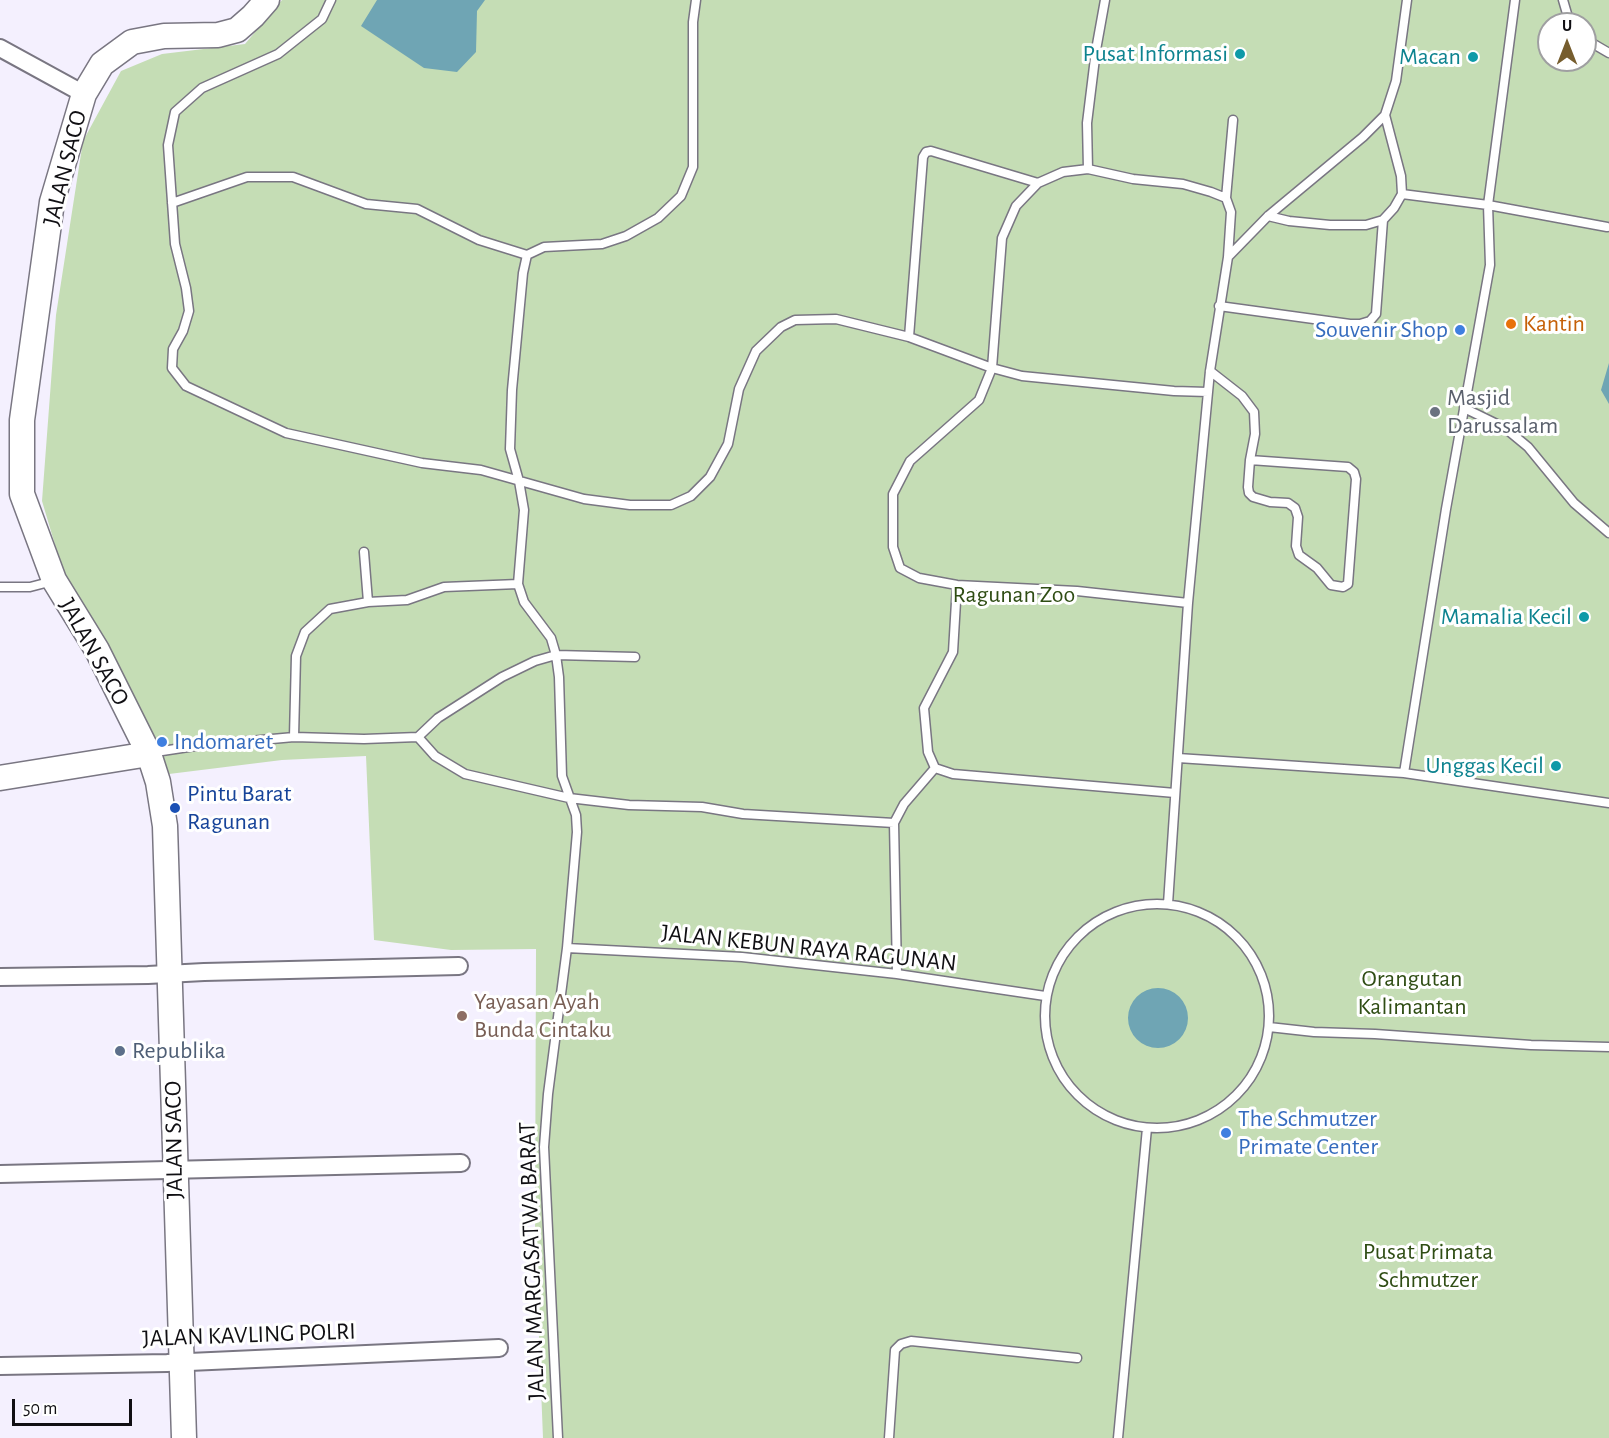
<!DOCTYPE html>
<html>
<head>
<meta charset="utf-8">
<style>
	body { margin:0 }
	#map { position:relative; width:1609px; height:1438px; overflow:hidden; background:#f4f0fe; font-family:"Alegreya Sans",sans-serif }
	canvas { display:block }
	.north { position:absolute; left:1537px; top:12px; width:60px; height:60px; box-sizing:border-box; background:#fff; border:2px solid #9f9fa1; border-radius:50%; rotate:0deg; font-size:16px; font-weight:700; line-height:24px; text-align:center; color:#100f13 }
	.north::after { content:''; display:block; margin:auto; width:21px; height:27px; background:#765d2e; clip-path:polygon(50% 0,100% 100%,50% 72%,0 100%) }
	.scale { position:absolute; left:12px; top:1399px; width:120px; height:27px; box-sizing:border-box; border:3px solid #100f13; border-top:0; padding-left:8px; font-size:18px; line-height:21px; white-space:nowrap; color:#100f13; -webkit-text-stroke:4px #fff; paint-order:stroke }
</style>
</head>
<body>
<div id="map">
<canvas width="1609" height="1438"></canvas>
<div class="north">U</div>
<div class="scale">50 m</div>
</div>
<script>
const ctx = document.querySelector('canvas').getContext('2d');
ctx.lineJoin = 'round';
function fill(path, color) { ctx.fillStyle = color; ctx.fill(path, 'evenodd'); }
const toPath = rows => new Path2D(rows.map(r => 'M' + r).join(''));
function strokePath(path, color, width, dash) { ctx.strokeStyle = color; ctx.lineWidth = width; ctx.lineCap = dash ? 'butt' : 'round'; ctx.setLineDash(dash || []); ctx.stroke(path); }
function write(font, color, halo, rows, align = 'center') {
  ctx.font = font + ' "Alegreya Sans",sans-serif'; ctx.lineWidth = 6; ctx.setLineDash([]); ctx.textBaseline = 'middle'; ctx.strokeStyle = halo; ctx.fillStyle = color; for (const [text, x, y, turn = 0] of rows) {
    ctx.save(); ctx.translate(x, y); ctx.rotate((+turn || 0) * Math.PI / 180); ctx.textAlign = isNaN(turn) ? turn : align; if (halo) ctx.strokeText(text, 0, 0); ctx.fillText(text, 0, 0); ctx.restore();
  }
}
fill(toPath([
	[282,0,1609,0,1609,1438,543,1438,535,1236,536,949,451,950,374,940,366,756,282,760,169,774,75,612,42,501,56,315,83,141,121,71,162,54,245,44],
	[1549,24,1585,24,1585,60,1549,60]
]), '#c5ddb5');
fill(toPath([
	[377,0,485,0,477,11,476,52,457,72,424,68,361,26],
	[1609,363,1609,404,1601,390],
	'1128 1018a30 30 0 1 1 60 0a30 30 0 1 1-60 0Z'
]), '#6fa5b4');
const lane = toPath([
	[331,0,322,19,278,54,202,88,175,112,168,145,175,244,186,288,189,311,183,331,173,349,172,368,186,386,286,433,422,463,481,470,584,499,630,505,671,505,691,496,710,477,728,444,739,389,756,351,781,327,795,320,836,319,909,337,992,368,1022,376,1174,391,1208,392],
	[1563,0,1570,24],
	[1585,39,1609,53],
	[1585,51,1590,42],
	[1088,169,1087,123,1096,50,1105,0],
	[1402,194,1488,205,1607,227],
	[1226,198,1233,120],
	[172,203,247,177,293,177,366,204,417,209,479,240,527,255],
	[1268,216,1289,221,1330,225,1366,225,1383,220,1394,208,1402,194,1401,176,1385,115],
	[1219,306,1350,324,1360,324,1370,321,1376,314,1383,220],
	[909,337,923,157,926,152,931,151,1038,183],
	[1210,371,1242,396,1254,412,1255,434,1250,460,1248,487,1249,493,1253,497,1270,502,1288,503,1295,508,1298,517,1296,546,1299,555,1317,568,1331,585,1343,587,1348,584,1356,479,1354,472,1348,467,1250,460],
	[1464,408,1505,428,1528,447,1574,503,1609,533],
	[364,552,368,602],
	[0,587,30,587,53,581],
	[1188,603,1077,591,957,585,919,578,900,568,893,547,893,494,910,461,979,400,992,368,1002,238,1016,206,1038,183,1063,172,1088,169,1133,179,1183,184,1211,192,1226,198,1231,212,1228,257],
	[294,737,296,656,305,632,330,609,368,602,407,600,444,587,518,584],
	[418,737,435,756,465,774,569,798,629,805,702,807,743,814,894,823,904,804,935,768,953,774,1175,793],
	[149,753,195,746,294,737,364,739,418,737,438,718,502,677,535,661,556,655,635,657],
	[1178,758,1404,773,1609,803],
	[935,768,928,752,924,708,953,652,957,585],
	[1404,773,1446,509,1490,265,1488,205,1515,0],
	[894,823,897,974],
	'1045 1016a112 112 0 1 1 224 0a112 112 0 1 1-224 0Z',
	[1168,904,1188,603,1210,371,1228,257,1268,216,1363,137,1385,115,1396,81,1407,0],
	[567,948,742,957,897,974,1045,996],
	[1269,1027,1314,1032,1375,1034,1531,1045,1609,1047],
	[558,1438,544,1147,548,1094,567,948,577,832,576,815,562,776,559,677,556,655,551,638,524,602,518,584,524,510,519,481,510,449,512,390,523,273,527,255,544,247,602,244,626,236,658,218,681,196,693,167,693,22,696,0],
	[889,1438,895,1350,901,1344,911,1341,1077,1358],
	[1118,1438,1147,1128]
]);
const street = toPath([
	[0,48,84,94],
	[0,977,148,975,204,972,459,966],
	[0,1174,461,1163],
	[0,1366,167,1363,499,1348]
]);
const secondary = toPath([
	[0,778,149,754],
	[184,1438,165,826,158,782,149,754,97,650,54,580,22,494,22,420,52,202,84,94,102,64,132,42,164,36,218,35,237,30,253,16,267,0]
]);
strokePath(lane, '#797682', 11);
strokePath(street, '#797682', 20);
strokePath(secondary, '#797682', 27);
strokePath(lane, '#fff', 8);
strokePath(street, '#fff', 16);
strokePath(secondary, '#fff', 24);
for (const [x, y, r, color] of [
	[1240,54,6,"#0f9aa8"],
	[1473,57,6,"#0f9aa8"],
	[1511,324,6,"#e8710a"],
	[1460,330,6,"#3f7fe0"],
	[1435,412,6,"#6b7280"],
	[1584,617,6,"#0f9aa8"],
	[162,742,6,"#3f7fe0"],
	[1556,766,6,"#0f9aa8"],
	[175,808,6,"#1a4fb4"],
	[462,1016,6,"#8d6e63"],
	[120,1051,6,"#5c6f8a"],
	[1226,1133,6,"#3f7fe0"]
]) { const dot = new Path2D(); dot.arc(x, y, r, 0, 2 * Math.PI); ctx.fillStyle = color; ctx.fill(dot); strokePath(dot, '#fff', 2); }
write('24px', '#0d838f', '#fff', [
	["Pusat Informasi",1228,54],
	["Macan",1461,57],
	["Mamalia Kecil",1572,617],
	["Unggas Kecil",1544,766]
], 'right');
write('24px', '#100f13', '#fff', [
	["JALAN SACO",65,168,-76],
	["JALAN SACO",94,652,61],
	["JALAN KEBUN RAYA RAGUNAN",809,948,6],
	["JALAN SACO",174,1140,-91],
	["JALAN MARGASATWA BARAT",532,1261,-92],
	["JALAN KAVLING POLRI",249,1335,-2]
]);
write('24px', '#c56008', '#fff', [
	["Kantin",1523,324]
], 'left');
write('24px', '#366cbe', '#fff', [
	["Souvenir Shop",1448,330,"right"],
	["Indomaret",174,742],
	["The Schmutzer",1238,1119],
	["Primate Center",1238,1147]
], 'left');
write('24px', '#5b616d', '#fff', [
	["Masjid",1447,398],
	["Darussalam",1447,426]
], 'left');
write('24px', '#2f4d14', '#fff', [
	["Ragunan Zoo",1014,595],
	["Orangutan",1412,979],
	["Kalimantan",1412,1007],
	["Pusat Primata",1428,1252],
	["Schmutzer",1428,1280]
]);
write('24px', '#164399', '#fff', [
	["Pintu Barat",187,794],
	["Ragunan",187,822]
], 'left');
write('24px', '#785e54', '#fff', [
	["Yayasan Ayah",474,1002],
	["Bunda Cintaku",474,1030]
], 'left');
write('24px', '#4e5e75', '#fff', [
	["Republika",132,1051]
], 'left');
</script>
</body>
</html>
